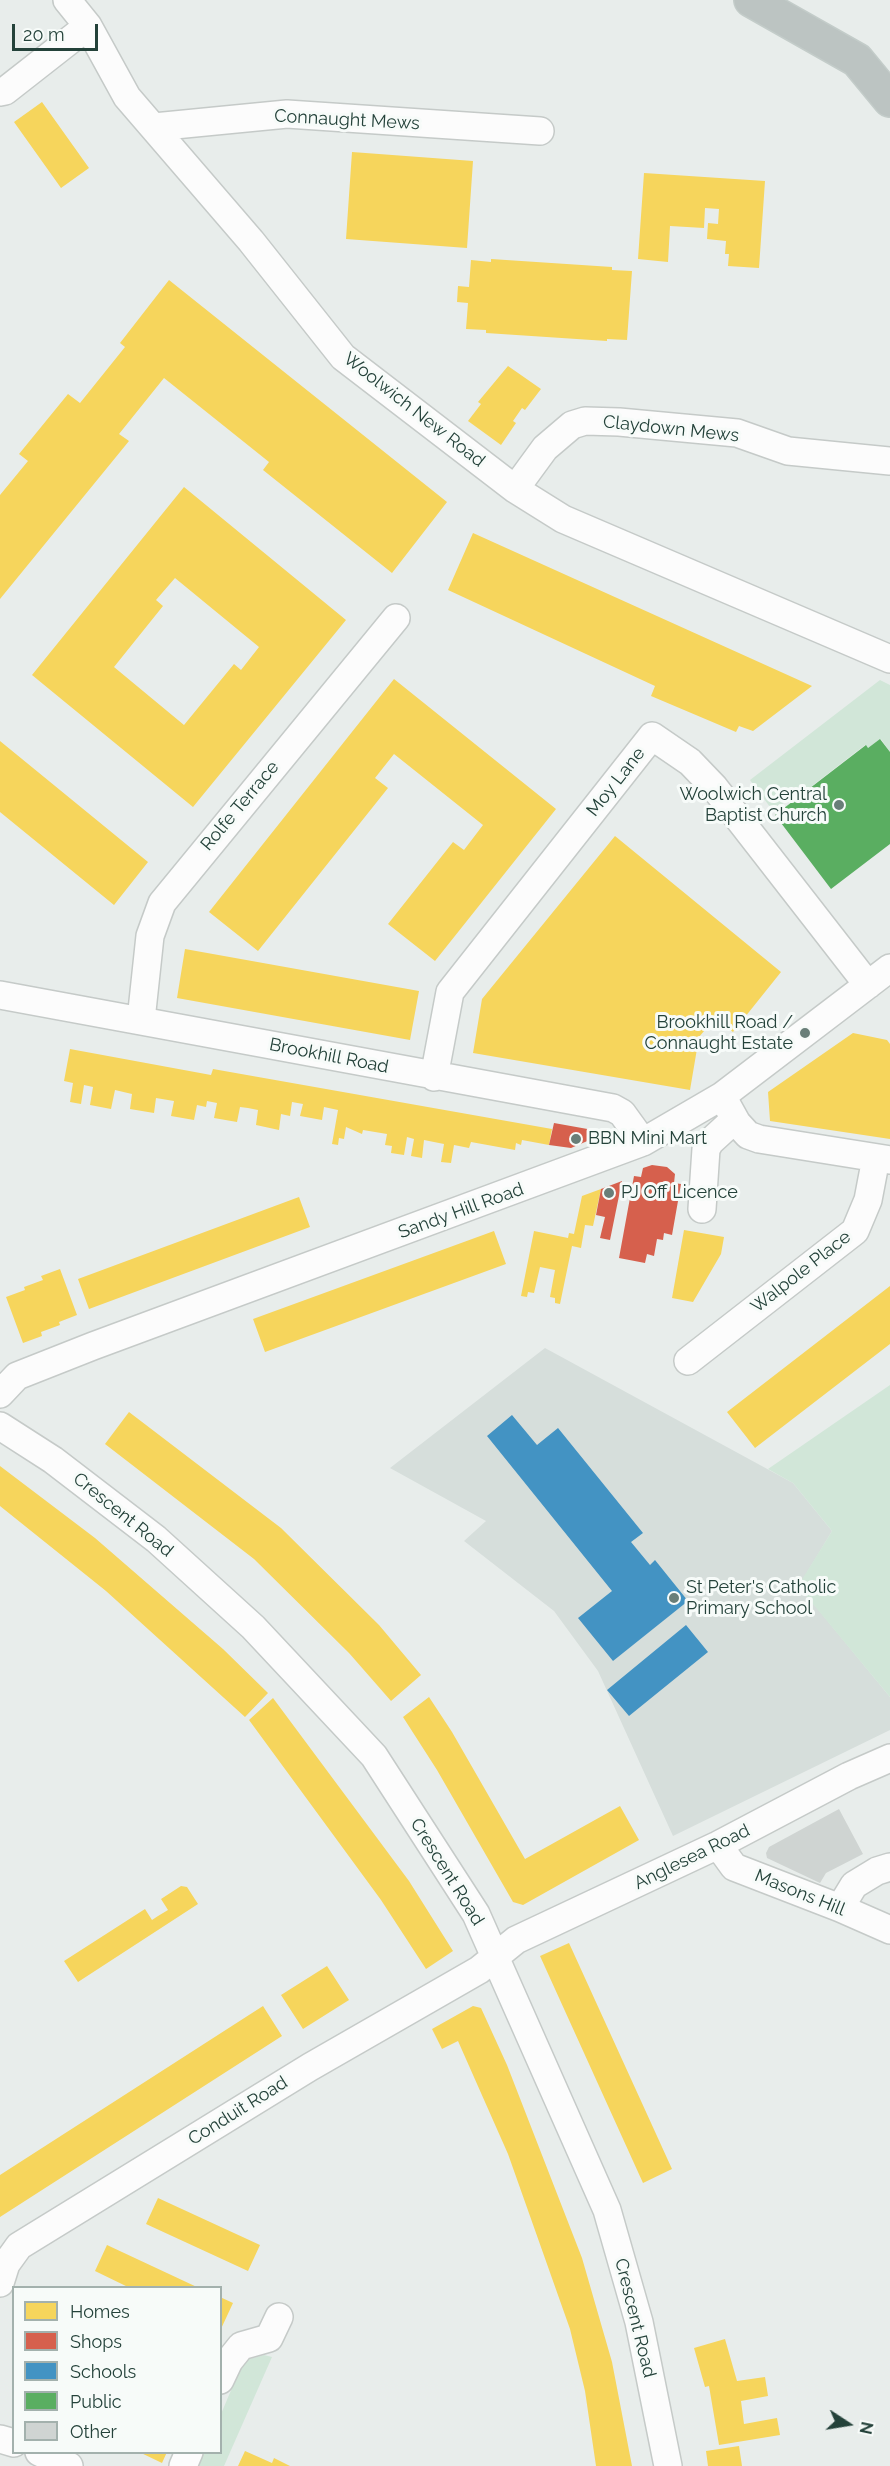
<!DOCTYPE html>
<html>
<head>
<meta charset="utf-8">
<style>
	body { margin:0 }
	#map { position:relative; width:890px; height:2466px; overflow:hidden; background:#e8edeb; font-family:Raleway,sans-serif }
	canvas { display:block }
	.legend { position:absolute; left:12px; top:2286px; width:210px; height:168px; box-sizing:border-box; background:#f7fbf9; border:2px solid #a3b1ad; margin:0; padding:8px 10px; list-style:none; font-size:18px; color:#24423a }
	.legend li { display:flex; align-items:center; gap:12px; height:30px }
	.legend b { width:30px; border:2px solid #a3b1ad }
	.north { position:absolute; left:818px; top:2394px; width:60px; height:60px; -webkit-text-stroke:4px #f7fbf9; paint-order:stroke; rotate:102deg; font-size:16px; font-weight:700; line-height:24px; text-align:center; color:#24423a }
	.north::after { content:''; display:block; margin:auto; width:21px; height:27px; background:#24423a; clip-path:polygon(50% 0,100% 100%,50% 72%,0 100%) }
	.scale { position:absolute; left:12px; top:24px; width:86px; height:27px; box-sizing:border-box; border:3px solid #24423a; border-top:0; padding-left:8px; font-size:18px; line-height:21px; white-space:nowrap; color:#24423a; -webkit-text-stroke:4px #f7fbf9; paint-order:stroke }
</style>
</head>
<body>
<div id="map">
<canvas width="890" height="2466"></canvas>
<ul class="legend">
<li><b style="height:16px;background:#f6d55c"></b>Homes</li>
<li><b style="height:16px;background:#d6604d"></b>Shops</li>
<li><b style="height:16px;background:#4393c3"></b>Schools</li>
<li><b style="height:16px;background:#5aae61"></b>Public</li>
<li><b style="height:16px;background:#cfd4d2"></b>Other</li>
</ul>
<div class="north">N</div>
<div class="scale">20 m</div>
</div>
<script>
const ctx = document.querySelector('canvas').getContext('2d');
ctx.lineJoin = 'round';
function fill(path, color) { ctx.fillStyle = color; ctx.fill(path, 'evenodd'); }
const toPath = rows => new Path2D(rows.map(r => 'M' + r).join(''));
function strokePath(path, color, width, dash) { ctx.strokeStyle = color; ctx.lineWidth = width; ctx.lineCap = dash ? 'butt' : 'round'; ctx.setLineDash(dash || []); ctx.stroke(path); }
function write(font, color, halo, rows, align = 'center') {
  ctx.font = font + ' Raleway,sans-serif'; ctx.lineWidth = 6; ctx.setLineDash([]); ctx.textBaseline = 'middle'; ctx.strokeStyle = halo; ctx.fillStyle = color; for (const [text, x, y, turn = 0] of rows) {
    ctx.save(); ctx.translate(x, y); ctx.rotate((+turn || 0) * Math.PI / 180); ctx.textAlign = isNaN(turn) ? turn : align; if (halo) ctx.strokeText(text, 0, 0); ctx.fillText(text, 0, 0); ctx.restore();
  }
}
fill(toPath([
	[545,1348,793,1483,832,1531,799,1586,890,1697,890,1730,673,1836,598,1671,554,1611,464,1541,486,1521,390,1468]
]), '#d6dedb');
fill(toPath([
	[880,680,890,685,890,752,881,739,868,748,865,745,799,796,797,793,773,811,750,780],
	[890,1385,890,1697,798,1586,832,1531,793,1483,768,1469],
	[264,2355,272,2357,224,2466,198,2466,204,2453,220,2452,221,2414,240,2369,246,2360]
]), '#d1e6d8');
fill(toPath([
	[42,102,89,168,61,188,14,122],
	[352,152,473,161,467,248,346,239],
	[644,173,765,181,759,268,728,266,729,254,725,254,726,241,707,239,708,223,718,224,719,209,705,208,704,228,670,226,668,262,638,259],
	[491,259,612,267,612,270,632,271,627,340,607,339,607,341,486,333,486,330,466,329,468,303,457,302,458,286,469,287,471,260,491,262],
	[169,280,447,502,392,573,263,470,269,462,164,378,119,434,129,441,0,599,0,495,28,461,19,454,68,394,80,403,125,347,120,343],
	[508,366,541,389,525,410,522,408,513,421,516,423,501,445,468,421,481,404,478,402],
	[184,487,346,620,193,807,32,675],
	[175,578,259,647,241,670,234,664,184,725,114,667,163,606,156,600],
	[473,533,812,686,753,731,739,726,736,732,651,696,655,686,448,590],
	[394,679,556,809,435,961,388,924,453,842,464,850,483,825,394,754,375,778,388,788,258,951,209,912],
	[0,741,148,862,114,905,0,812],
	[615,836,781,972,733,1032,715,1018,699,1037,690,1090,473,1053,482,999],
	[185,949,419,991,410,1040,177,998],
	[853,1033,887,1040,890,1044,890,1139,770,1121,768,1092],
	[70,1049,211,1075,213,1069,552,1129,549,1145,522,1140,521,1145,516,1143,515,1150,471,1142,469,1148,454,1145,451,1163,441,1162,444,1144,424,1140,422,1158,411,1156,414,1139,407,1137,404,1155,391,1153,392,1146,385,1145,387,1134,363,1130,362,1134,346,1127,344,1139,339,1138,338,1145,332,1144,338,1110,324,1107,322,1120,300,1116,303,1104,292,1102,290,1116,281,1114,279,1130,256,1125,258,1110,248,1108,240,1107,237,1122,214,1118,217,1103,207,1101,206,1107,197,1105,194,1120,171,1116,174,1101,156,1098,154,1113,130,1109,132,1094,115,1090,111,1109,90,1105,93,1087,84,1085,81,1104,70,1102,73,1083,64,1081],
	[601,1189,593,1226,585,1225,581,1248,572,1246,560,1304,555,1303,555,1298,550,1297,555,1270,540,1267,534,1293,528,1292,527,1297,521,1296,534,1231,568,1238,569,1233,574,1234,582,1196],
	[299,1197,310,1227,89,1309,78,1279],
	[684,1230,724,1237,721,1254,693,1302,672,1298],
	[494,1231,506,1264,265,1352,253,1319],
	[60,1269,77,1315,59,1322,60,1325,41,1332,42,1336,23,1343,6,1297,25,1290,24,1287,43,1280,41,1276],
	[890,1286,890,1344,755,1448,727,1412],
	[129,1412,281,1528,379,1625,421,1675,391,1701,349,1653,254,1559,105,1444],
	[0,1466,95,1538,223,1649,268,1693,245,1717,106,1591,0,1506],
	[429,1697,452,1732,525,1859,620,1806,639,1840,523,1905,513,1902,437,1770,403,1717],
	[273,1698,409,1881,453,1951,426,1969,381,1900,249,1720],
	[181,1886,187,1887,198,1904,78,1982,64,1961,145,1909,152,1920,158,1916,168,1910,161,1899],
	[569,1943,672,2169,643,2183,540,1956],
	[327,1966,349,2000,303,2029,281,1995],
	[263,2006,282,2036,0,2217,0,2175],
	[473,2006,481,2008,507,2065,582,2258,612,2362,632,2466,596,2466,585,2391,570,2329,508,2154,458,2041,442,2049,432,2029],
	[158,2198,260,2245,248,2271,146,2224],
	[107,2245,199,2288,130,2288,95,2271],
	[220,2297,233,2303,220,2331],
	[725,2339,737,2381,765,2377,768,2396,741,2401,744,2424,777,2418,780,2435,719,2445,709,2386,705,2387,694,2348],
	[739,2446,742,2466,708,2466,706,2451],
	[245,2451,272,2463,274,2458,290,2466,238,2466],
	[139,2452,167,2452,162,2463]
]), '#f6d55c');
fill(toPath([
	[554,1123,593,1130,592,1139,571,1148,549,1145],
	[652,1165,667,1167,675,1174,674,1183,681,1184,672,1235,664,1233,663,1240,657,1239,654,1256,647,1254,645,1263,619,1258,634,1176,641,1177,643,1168],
	[622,1181,610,1240,600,1238,605,1217,596,1215,601,1189]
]), '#d6604d');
fill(toPath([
	[512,1415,537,1445,558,1428,643,1533,631,1542,650,1565,655,1560,688,1601,613,1661,578,1618,612,1591,487,1436],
	[686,1625,708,1652,629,1716,607,1690]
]), '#4393c3');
fill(toPath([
	[880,739,890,752,890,844,831,889,775,815,866,745,868,748]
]), '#5aae61');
fill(toPath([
	[839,1809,863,1854,826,1873,820,1883,767,1858,766,1853,769,1847]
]), '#cfd4d2');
const street = toPath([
	[67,0,88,26,127,97,251,241,343,357,515,489,563,519,890,659],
	[0,92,5,91,88,26],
	[154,127,287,114,540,131],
	[515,489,545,448,572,425,585,421,619,422,737,433,788,451,890,461],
	[0,995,613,1108,622,1113,643,1142],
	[141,1020,150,936,162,903,396,618],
	[434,1077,450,992,652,736,690,762,714,787,868,985],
	[722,1096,737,1123,748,1135,759,1139,890,1160],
	[702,1209,706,1149,710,1142,734,1120],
	[688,1361,855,1231,868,1200,876,1158],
	[0,1394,17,1376,93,1346,643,1142,722,1096,890,968],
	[0,1426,53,1460,156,1539,253,1627,374,1756,476,1914,607,2210,639,2322,668,2466],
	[718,1845,734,1867,840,1908,890,1930],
	[840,1908,854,1885,877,1871,890,1867],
	[0,2283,6,2264,19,2246,310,2067,479,1970,516,1940,718,1845,849,1776,890,1758],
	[220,2380,229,2361,241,2346,269,2338,279,2317],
	[0,2439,14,2443],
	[39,2452,69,2466],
	[183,2466,189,2452]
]);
const highway = toPath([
	[751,0,857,60,890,100]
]);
strokePath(street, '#c5cac8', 30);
strokePath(highway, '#c3ccc9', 36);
strokePath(street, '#fcfcfc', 27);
strokePath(highway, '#bcc4c2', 33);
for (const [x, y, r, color] of [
	[839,805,6,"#697e78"],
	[805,1033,6,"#697e78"],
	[576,1139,6,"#697e78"],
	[609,1193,6,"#697e78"],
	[674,1598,6,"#697e78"]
]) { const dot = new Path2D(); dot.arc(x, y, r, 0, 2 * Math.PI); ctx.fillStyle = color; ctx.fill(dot); strokePath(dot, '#f7fbf9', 2); }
write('18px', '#24423a', '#f7fbf9', [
	["Connaught Mews",347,120,3],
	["Woolwich New Road",414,410,38],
	["Claydown Mews",671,429,6],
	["Moy Lane",616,782,-52],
	["Rolfe Terrace",240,806,-50],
	["Brookhill Road",329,1056,11],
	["Sandy Hill Road",461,1211,-20],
	["Walpole Place",801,1272,-38],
	["Crescent Road",123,1515,39],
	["Anglesea Road",692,1857,-26],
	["Crescent Road",447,1872,58],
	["Masons Hill",800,1893,22],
	["Conduit Road",238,2111,-32],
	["Crescent Road",635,2318,76]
]);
write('18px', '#24423a', '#f7fbf9', [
	["Woolwich Central",827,795,"right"],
	["Baptist Church",827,816,"right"],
	["Brookhill Road /",793,1023,"right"],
	["Connaught Estate",793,1044,"right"],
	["BBN Mini Mart",588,1139],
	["PJ Off Licence",621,1193],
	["St Peter's Catholic",686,1588],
	["Primary School",686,1609]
], 'left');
</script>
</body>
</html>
